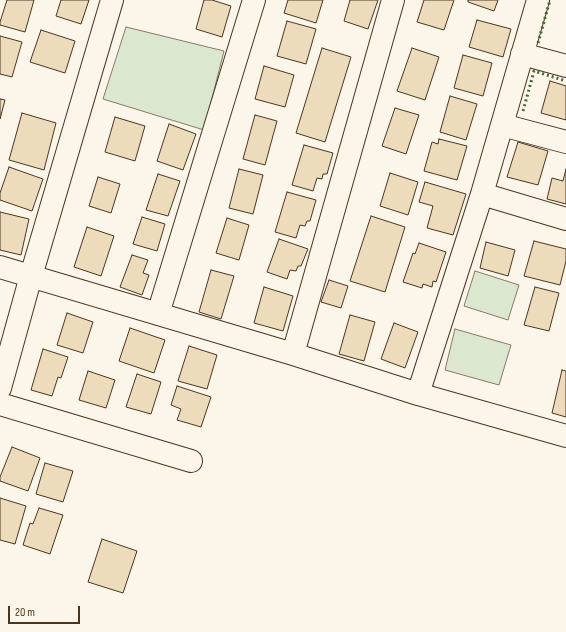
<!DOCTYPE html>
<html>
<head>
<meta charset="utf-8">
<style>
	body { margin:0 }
	#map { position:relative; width:566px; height:632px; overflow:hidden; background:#fbf6e9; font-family:"Sofia Sans Condensed",sans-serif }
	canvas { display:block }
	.scale { position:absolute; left:8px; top:606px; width:72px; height:18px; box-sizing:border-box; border:2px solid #4a3520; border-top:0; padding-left:5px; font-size:12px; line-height:14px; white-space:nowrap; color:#4a3520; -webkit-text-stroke:3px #fbf6e9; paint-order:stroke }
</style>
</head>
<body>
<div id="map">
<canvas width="566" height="632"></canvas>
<div class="scale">20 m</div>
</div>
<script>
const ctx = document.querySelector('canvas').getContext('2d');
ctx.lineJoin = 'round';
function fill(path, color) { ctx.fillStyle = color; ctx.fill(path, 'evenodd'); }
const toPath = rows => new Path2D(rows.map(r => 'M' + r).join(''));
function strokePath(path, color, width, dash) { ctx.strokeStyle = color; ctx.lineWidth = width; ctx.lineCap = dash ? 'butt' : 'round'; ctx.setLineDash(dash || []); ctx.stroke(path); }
const green = toPath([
	[126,27,224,51,204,130,103,99,126,27],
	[475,271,519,285,508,320,464,306,475,271],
	[455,329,511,345,499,385,445,370,455,329]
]);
fill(green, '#dce7d0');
strokePath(green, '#887966', 1);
const building = toPath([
	[7,0,34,0,25,32,0,25,0,22,7,0],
	[61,0,89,0,81,24,56,16,61,0],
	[204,0,212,0,231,6,222,37,196,29,204,0],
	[288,0,323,0,316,23,284,13,288,0],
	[350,0,378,0,368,29,344,21,350,0],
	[424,0,454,0,444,30,417,22,424,0],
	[468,0,498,0,494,11,468,2,468,0],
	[477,20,511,29,503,57,469,47,477,20],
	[287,21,316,29,306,64,277,56,287,21],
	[41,30,75,41,65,73,30,62,41,30],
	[0,36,22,42,12,77,0,74,0,36],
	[322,48,351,57,325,142,296,133,322,48],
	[412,48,439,57,425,100,397,91,412,48],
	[463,55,492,63,483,96,454,88,463,55],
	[264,66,294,75,285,107,255,99,264,66],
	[550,81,566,86,566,120,541,113,550,81],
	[450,96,477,104,466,140,440,132,450,96],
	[0,99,5,100,0,119,0,99],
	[395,108,419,115,406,154,382,146,395,108],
	[22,113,56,123,44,170,9,160,22,113],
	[255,115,277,121,265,165,243,159,255,115],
	[115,117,145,126,135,161,105,152,115,117],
	[169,124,196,134,183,170,157,161,169,124],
	[439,139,467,146,457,180,424,171,432,142,438,144,439,139],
	[518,142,548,151,538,185,507,177,518,142],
	[304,145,333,153,327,174,323,174,322,179,317,178,313,191,292,185,304,145],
	[9,167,43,179,32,211,0,200,0,193,9,167],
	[239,169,263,175,253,214,229,208,239,169],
	[566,169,566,204,547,199,552,178,563,181,566,169],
	[390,173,418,182,408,215,380,206,390,173],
	[158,174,180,181,168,216,146,210,158,174],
	[98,177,120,184,111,213,89,206,98,177],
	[425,182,466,194,453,235,427,228,433,206,419,202,425,182],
	[287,192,316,200,310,221,307,221,305,226,300,225,296,238,275,232,287,192],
	[0,212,29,219,21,255,0,250,0,212],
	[371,216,405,227,385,292,350,281,371,216],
	[142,217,165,224,157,251,133,244,142,217],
	[227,218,249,225,239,260,216,253,227,218],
	[87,227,114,236,101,276,74,267,87,227],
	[279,239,308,249,301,266,298,266,296,271,290,270,287,279,267,272,279,239],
	[534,241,566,249,566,261,560,285,524,276,534,241],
	[486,242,515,250,508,276,480,268,486,242],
	[419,243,446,252,436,282,433,281,432,287,423,284,422,288,403,282,413,253,415,254,419,243],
	[132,255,148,260,143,273,149,275,142,295,120,287,132,255],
	[211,270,234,276,221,319,199,312,211,270],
	[329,280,348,286,341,308,321,302,329,280],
	[264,287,293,296,283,331,254,323,264,287],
	[535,287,559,293,549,331,524,325,535,287],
	[67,313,93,322,83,353,57,345,67,313],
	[350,315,375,322,364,361,339,354,350,315],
	[394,323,418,332,405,368,381,359,394,323],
	[130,328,165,340,154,373,119,361,130,328],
	[189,346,217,355,207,389,178,381,189,346],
	[43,349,68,357,61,378,58,377,52,396,31,390,43,349],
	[562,370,566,371,566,417,552,413,562,370],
	[88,371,115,380,106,408,79,400,88,371],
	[137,374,161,382,151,414,126,407,137,374],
	[177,386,211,397,201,427,177,420,181,409,171,405,177,386],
	[12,447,40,458,28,491,0,481,0,477,12,447],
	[45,463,73,471,63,502,36,494,45,463],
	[0,498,26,506,15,544,0,540,0,498],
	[39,508,63,515,50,554,23,545,30,523,33,524,39,508],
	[102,539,137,551,123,593,88,582,102,539]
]);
fill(building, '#ecdcbc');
strokePath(building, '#4a3520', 1);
const street = toPath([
	[522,54,566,66],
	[502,125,566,142],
	[482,194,566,219],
	[0,267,293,354,418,394,566,436],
	[158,314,254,0],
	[293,354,393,0],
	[0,388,31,276,112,0],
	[418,394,482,194,538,0],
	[0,404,191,461]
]);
strokePath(street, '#4a3520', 24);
strokePath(street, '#fbf6e9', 22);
strokePath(toPath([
	[538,43,550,0],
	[523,111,534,71,566,81]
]), '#436837', 3, [2, 3]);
</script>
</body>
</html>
